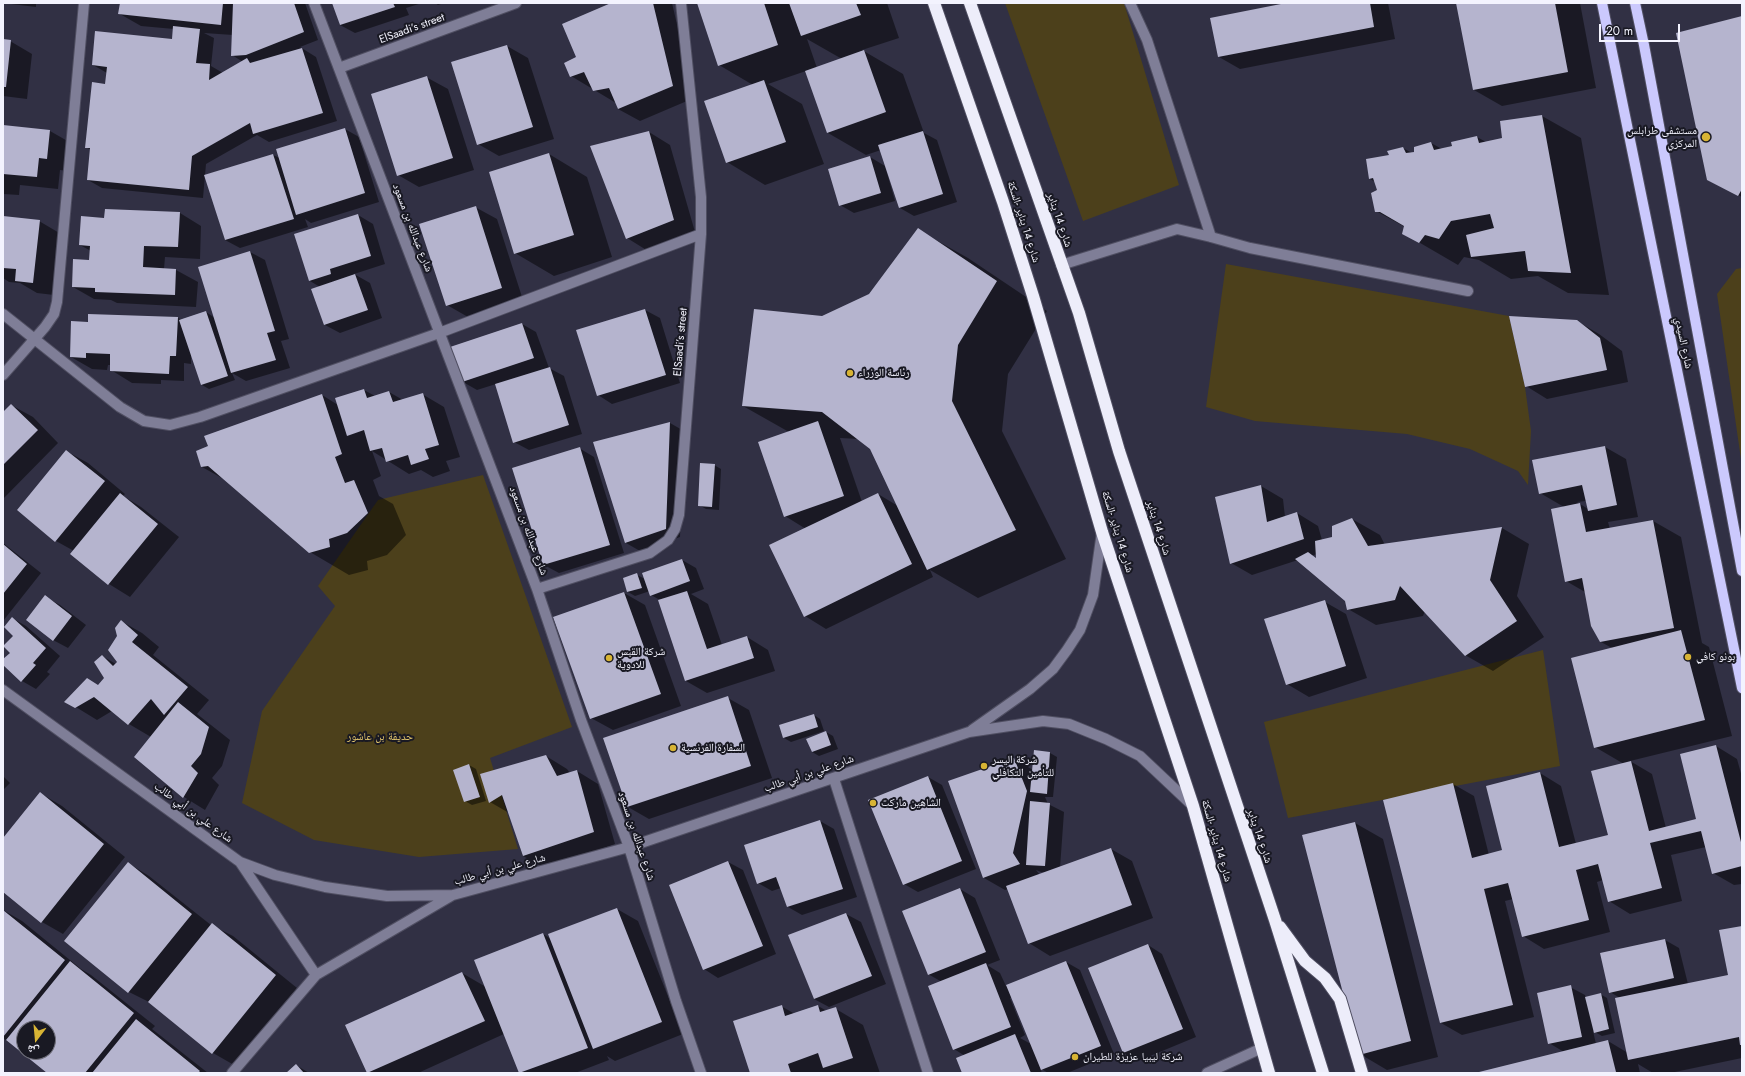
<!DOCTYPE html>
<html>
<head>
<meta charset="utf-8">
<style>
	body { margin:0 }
	#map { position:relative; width:1745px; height:1076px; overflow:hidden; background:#313044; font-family:Jost,"Noto Naskh Arabic",sans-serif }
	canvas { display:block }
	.frame { position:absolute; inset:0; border:4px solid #f3f3fe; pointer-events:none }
	.north { position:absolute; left:16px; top:1020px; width:40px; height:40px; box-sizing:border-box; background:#191923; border:1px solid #70707b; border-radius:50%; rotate:196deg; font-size:11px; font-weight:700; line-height:16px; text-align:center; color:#f3f3fe }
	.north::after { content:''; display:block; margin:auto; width:14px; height:18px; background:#d8b434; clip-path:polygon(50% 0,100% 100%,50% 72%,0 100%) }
	.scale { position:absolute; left:1599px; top:24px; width:81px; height:18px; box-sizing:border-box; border:2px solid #f3f3fe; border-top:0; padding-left:5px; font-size:12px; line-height:14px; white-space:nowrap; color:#f3f3fe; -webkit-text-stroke:3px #191923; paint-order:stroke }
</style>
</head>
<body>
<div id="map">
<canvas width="1745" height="1076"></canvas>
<div class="frame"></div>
<div class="north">ش</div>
<div class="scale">20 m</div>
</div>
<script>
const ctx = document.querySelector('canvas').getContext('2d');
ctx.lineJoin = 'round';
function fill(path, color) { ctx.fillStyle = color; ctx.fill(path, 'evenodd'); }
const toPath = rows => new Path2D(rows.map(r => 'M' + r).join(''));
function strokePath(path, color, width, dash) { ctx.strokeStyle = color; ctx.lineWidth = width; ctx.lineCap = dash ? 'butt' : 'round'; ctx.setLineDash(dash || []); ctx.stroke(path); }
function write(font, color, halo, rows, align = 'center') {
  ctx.font = font + ' Jost,"Noto Naskh Arabic",sans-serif'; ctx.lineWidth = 4; ctx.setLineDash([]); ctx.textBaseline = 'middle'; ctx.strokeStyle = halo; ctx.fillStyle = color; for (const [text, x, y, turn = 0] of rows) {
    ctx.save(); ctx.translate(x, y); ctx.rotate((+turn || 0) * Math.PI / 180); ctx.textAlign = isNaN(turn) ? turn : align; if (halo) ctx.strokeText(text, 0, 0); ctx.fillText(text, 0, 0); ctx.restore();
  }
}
fill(toPath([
	[1005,3,1124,3,1179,185,1083,221],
	[1226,264,1509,316,1525,387,1531,431,1528,485,1518,471,1470,449,1407,434,1255,421,1206,407],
	[1742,268,1742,466,1717,294,1736,269],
	[483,475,572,727,490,758,518,849,419,857,314,840,242,803,262,711,335,606,318,586,378,500],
	[1543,650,1560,766,1288,818,1264,722]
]), '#4c401b');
fill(toPath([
	[3,3,36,3,36,7],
	[121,3,305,3,318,40,300,47,316,57,337,121,269,142,257,135,206,164,203,198,102,188,88,180,91,150,86,147,106,85,107,73,93,65,173,40,174,29,141,26,120,14],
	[204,33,233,35,232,55,243,62,223,73,211,66,214,38],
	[333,3,422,3,406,8,409,15,355,33,340,25],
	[435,3,444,3,438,5],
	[614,3,672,3,694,98,640,121,618,109,616,103,571,76,577,57],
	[700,3,887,3,899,38,862,50,903,74,924,133,937,140,957,202,914,216,900,208,881,150,866,155,828,133,806,71,768,84,802,104,824,164,765,185,727,162,753,85,719,65],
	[807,39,842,59,817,68],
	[1291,3,1388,3,1395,39,1240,69,1219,57],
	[1457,3,1580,3,1596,88,1502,106,1474,90],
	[1742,17,1742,197,1708,180],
	[3,40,10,41,32,54,27,99,3,96],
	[507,46,528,58,554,139,499,156,478,144],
	[426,77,448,89,474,170,419,187,398,175],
	[1542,116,1581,138,1609,295,1568,293,1538,276,1511,279,1479,260,1464,257,1458,265,1403,233,1405,227,1376,211,1378,191,1375,182,1370,179,1367,160,1390,156,1403,148,1412,153,1431,143,1442,149,1477,137,1486,142,1503,139],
	[3,126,50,131,71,143,68,171,60,170,58,189,20,185,19,195,3,194],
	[345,129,359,137,379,202,311,223,305,219,308,227,240,248,225,240,205,175,273,155,280,158],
	[649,132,670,145,695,232,648,251,627,238],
	[549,154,587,177,612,257,554,276,515,253],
	[870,157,885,166,895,201,854,213,840,205],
	[475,207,497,219,523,300,468,317,447,305],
	[180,213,201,226,200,259,165,257,164,269,176,270,198,282,196,307,117,303,111,300,94,299,73,287,90,261,91,251,80,245,105,219],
	[358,215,373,224,385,264,354,274,370,283,382,318,340,333,325,325,313,290,320,287,310,281],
	[3,217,39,221,61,234,54,295,37,293,20,283,9,282,3,278],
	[918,230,968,258,1047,311,1008,374,1002,431,1066,559,978,598,930,570,933,577,826,629,805,616,806,529,785,516,789,432,743,406,822,317,870,295],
	[840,438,859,439,870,448,898,506,878,494,862,502],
	[250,252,265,260,289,339,281,341,290,368,246,381,232,373,235,380,209,389,202,385,191,352,191,364,184,363,184,381,161,380,161,384,132,383,111,370,111,365,108,365,107,370,92,369,71,357,89,323,178,318,182,320,206,312,215,318],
	[645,310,660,318,680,383,612,404,598,395],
	[1577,321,1599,334,1622,351,1628,382,1547,399,1526,386],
	[522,324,536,332,549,368,564,376,582,434,529,450,514,442,496,384,477,390,463,382],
	[364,390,375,396,389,392,403,400,422,394,444,407,460,457,446,461,450,471,433,477,421,470,409,474,372,451,381,476,373,480,379,496,393,504,406,535,387,555,367,561,368,570,349,575,310,552,229,482,202,467,322,395,338,405],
	[11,405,33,417,58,443,3,499,3,413],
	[670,423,684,431,680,537,640,551,626,543,594,443],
	[1605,447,1626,459,1638,517,1608,522,1610,529,1653,521,1681,537,1702,643,1709,647,1732,736,1630,761,1652,774,1666,828,1698,820,1716,746,1737,759,1742,777,1742,884,1734,885,1713,873,1706,847,1671,855,1682,901,1630,914,1609,901,1603,880,1597,882,1610,932,1544,949,1523,936,1513,899,1505,901,1534,1017,1462,1035,1441,1023,1453,784,1474,796,1489,855,1504,851,1540,773,1561,786,1576,844,1609,836,1624,764,1595,747,1612,648,1601,642,1585,592,1566,581,1564,507,1540,493],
	[1586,501,1588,509,1577,502],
	[579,448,594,457,624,553,559,573,544,565,514,469],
	[66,451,88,463,125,494,123,496,141,507,179,537,130,597,109,584,71,554,74,551,56,541],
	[714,465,721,469,719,510,706,509,699,505],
	[1261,486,1283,499,1285,517,1297,513,1318,526,1322,540,1333,538,1352,519,1380,535,1385,545,1502,528,1529,544,1517,596,1544,637,1493,671,1465,655,1425,611,1423,616,1376,625,1348,609,1346,600,1298,560,1252,575,1231,563],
	[1317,554,1317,559,1311,556],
	[3,543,41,573,3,621],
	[682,560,696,568,704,589,691,594,708,604,722,645,747,637,768,650,775,671,707,693,686,681,660,600,651,595,650,591,635,596,628,592,624,578,637,575,645,579],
	[624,593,645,605,681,706,613,730,591,718],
	[45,597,60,605,86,625,68,648,53,640],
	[1325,602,1346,614,1367,678,1309,697,1287,684],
	[12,618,26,626,60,656,47,672,50,674,36,689,22,681,3,663,3,660,11,653,3,647,14,636],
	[121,621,142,633,159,647,153,655,209,700,197,714,230,740,222,766,212,778,219,785,205,810,184,797,136,756,151,737,129,724,112,711,97,720,66,701,99,686,105,678,102,656,116,664,119,662,118,636],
	[728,698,749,710,772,778,649,819,628,807],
	[814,715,820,719,824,731,791,742,784,738],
	[826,732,833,736,838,749,819,756,812,752],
	[1035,752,1050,753,1057,757,1053,797,1045,797,1048,804,1064,812,1060,868,1111,849,1132,861,1153,918,1050,956,1029,943,1008,889,1005,890,984,878,949,782,1014,759,1033,770],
	[1036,870,1041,872,1047,873,1040,875],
	[546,756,567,769,570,773,577,771,598,784,615,844,545,868,523,856,509,813,490,802],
	[469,765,476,769,486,801,472,805,465,801],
	[3,776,10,783,3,790],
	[928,777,942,785,976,869,918,892,904,884],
	[40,793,62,806,125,857,63,934,42,922,3,891,3,840],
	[820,821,834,829,857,897,802,915,788,907,781,888,772,891,758,883],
	[1355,823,1383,839,1438,1057,1387,1070,1360,1054],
	[728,862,743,870,776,954,718,978,704,969],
	[128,863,149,876,211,925,233,936,297,988,234,1065,213,1053,151,1003,129,992,65,941],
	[960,889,975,898,1000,960,987,965,1000,973,1006,986,1066,962,1080,970,1114,1054,1067,1073,1048,1073,1040,1068,1042,1073,963,1073,965,1056,954,1049,942,982,928,974],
	[1012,997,1031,1044,1020,1038,1025,1035,1010,998],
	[617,909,638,921,683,1034,615,1061,607,1056,609,1060,575,1073,520,1073,504,1034,418,1073,368,1073,347,1025,462,973,486,987,543,934,551,939],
	[3,910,22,921,81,969,91,975,155,1026,152,1029,208,1073,49,1073,3,1038],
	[24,1028,48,1028,48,1052,24,1052],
	[846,914,861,922,886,984,829,1007,814,999,789,936],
	[1742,927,1742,1058,1670,1073,1653,1073,1638,1064,1640,1073,1481,1073,1564,1052,1549,1043,1570,987,1585,995,1586,998,1600,994,1607,998,1615,1033,1602,1036,1593,1031,1596,1044,1608,1041,1628,1053,1620,998,1610,992,1665,940,1679,948,1688,984,1729,976],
	[1148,945,1162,954,1196,1037,1138,1061,1124,1053],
	[781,1006,795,1014,818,1006,827,1011,836,1009,863,1025,880,1073,752,1073],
	[296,1065,309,1073,288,1073]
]), '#0007');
fill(toPath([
	[120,3,223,3,221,25,118,14],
	[233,3,294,3,304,32,246,55,231,56],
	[332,3,393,3,395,7,340,25],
	[611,3,653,3,673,86,618,109,609,88,593,91,584,72,570,77,564,63,576,57,562,24],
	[697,3,764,3,778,45,718,66],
	[789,3,856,3,861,15,801,36],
	[1286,3,1370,3,1374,27,1218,57,1210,18],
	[1456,3,1555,3,1568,72,1473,90],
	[1742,16,1742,189,1738,196,1707,180,1676,33],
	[173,26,200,29,196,63,210,64,209,80,247,58,250,63,302,48,323,113,253,134,250,123,192,156,189,190,87,180,90,148,85,148,92,82,105,84,107,67,92,65,95,31,172,39],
	[3,39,11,40,6,87,3,87],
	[507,45,533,127,477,145,451,62],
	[864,50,886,112,827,133,805,71],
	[427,76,453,158,397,176,371,94],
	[764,80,786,142,726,163,704,101],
	[1542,115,1571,273,1528,271,1525,251,1471,257,1466,235,1494,228,1490,214,1451,221,1439,239,1425,235,1419,243,1402,234,1404,226,1380,212,1375,212,1371,193,1377,190,1373,178,1369,179,1366,159,1389,155,1387,151,1403,147,1406,153,1414,152,1414,147,1431,142,1434,150,1452,146,1451,142,1477,136,1479,143,1502,138,1500,121],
	[3,125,50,130,47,159,39,158,37,177,3,174],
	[345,128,365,193,296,215,276,149],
	[649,131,674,220,626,239,590,146],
	[923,131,943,194,899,208,878,145],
	[549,153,574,235,514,254,489,172],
	[273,154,294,219,225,240,204,175],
	[870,156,881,193,839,206,828,169],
	[476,206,502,288,446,306,419,224],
	[105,209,180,212,178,247,144,246,143,267,176,269,175,295,95,292,95,288,72,287,73,259,89,260,90,246,79,245,81,216,104,218],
	[358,214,371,256,330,269,331,274,309,281,294,234],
	[3,216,40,220,33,283,15,281,16,269,3,268],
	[918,228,997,281,958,345,952,401,1016,530,927,570,870,449,822,412,742,406,754,309,822,316,869,294],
	[250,251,275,331,267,333,276,360,231,373,198,267],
	[355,274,368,310,324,325,311,289],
	[645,309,666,375,597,396,576,330],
	[206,311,228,376,201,385,179,320],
	[88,314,178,317,176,356,170,356,169,374,110,371,110,354,86,353,86,358,70,357,71,321,88,322],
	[1509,316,1577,320,1600,338,1607,370,1525,387],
	[522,323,534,358,462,382,450,347],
	[550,367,569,425,513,443,495,384],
	[364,389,367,398,389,391,393,402,423,393,439,445,425,449,429,459,411,465,408,455,386,462,382,448,370,451,364,430,347,436,335,398],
	[322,394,342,454,335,457,345,483,354,480,368,513,347,533,329,539,330,547,309,553,208,466,201,467,196,451,208,446,204,436],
	[11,404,38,430,3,465,3,412],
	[818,421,844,496,784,517,758,442],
	[670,422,666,529,625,543,593,442],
	[1605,446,1617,505,1588,511,1582,485,1539,494,1532,460],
	[580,447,610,545,543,565,512,468],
	[66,450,105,481,55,542,17,510],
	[700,463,715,464,712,507,698,506],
	[1261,485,1267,522,1297,512,1304,539,1230,564,1215,497],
	[120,493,158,524,108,585,70,554],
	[878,493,912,564,804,617,769,545],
	[1580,503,1586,532,1653,520,1674,628,1600,642,1591,626,1582,578,1565,582,1551,509],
	[1352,518,1368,546,1502,527,1490,580,1517,621,1465,656,1400,586,1395,600,1347,610,1345,601,1295,559,1308,552,1316,558,1315,541,1332,537,1332,526],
	[3,544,27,564,3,594],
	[682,559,690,581,650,596,642,573],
	[637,573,642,588,627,592,623,578],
	[687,591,707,649,747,636,754,658,685,681,658,600],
	[624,592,661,694,590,719,553,617],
	[45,595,72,616,53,641,26,620],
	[1325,600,1346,666,1286,685,1264,619],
	[12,617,46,648,33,663,36,665,21,682,3,665,3,659,10,653,3,646,13,636,4,627],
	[121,620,138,635,132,642,188,687,164,715,151,699,128,725,94,697,75,708,64,702,87,678,98,685,104,678,94,662,102,655,113,666,117,662,108,650,117,636,115,628],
	[1681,630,1705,720,1594,748,1571,658],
	[728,696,751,766,627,807,603,738],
	[178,702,209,727,201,754,191,766,198,773,183,798,134,757],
	[814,714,818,727,783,738,779,725],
	[826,731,831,745,812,752,806,739],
	[1716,745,1742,846,1742,866,1712,874,1701,831,1650,843,1662,888,1608,902,1598,864,1576,870,1589,920,1522,937,1508,883,1484,889,1513,1005,1440,1023,1383,800,1453,783,1472,858,1502,850,1486,786,1540,772,1559,847,1608,835,1591,771,1631,761,1649,831,1696,819,1680,754],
	[1034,750,1050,752,1047,794,1030,792],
	[546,755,557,776,577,770,594,832,523,856,502,795,489,803,480,774],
	[1014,758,1027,791,1013,853,1020,864,983,878,948,781],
	[469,764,480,797,464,802,453,770],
	[928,776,962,861,903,885,868,800],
	[40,792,104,844,41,923,3,892,3,838],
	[1030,801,1050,803,1045,866,1026,865],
	[820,820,843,889,787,907,776,877,757,884,744,845],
	[1355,822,1411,1041,1359,1055,1302,835],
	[1111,848,1132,905,1028,944,1006,886],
	[728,861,763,946,703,970,669,885],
	[128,862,192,914,128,993,64,941],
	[960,888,986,952,928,975,902,911],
	[617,908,662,1022,593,1049,548,934],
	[3,910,65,960,3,1037],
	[846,913,872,976,814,999,788,935],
	[212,923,276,975,212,1054,148,1002],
	[1742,926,1742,1045,1740,1045,1739,1037,1628,1060,1615,998,1728,975,1719,930],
	[543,933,588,1048,519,1073,474,960],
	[1665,939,1674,978,1609,993,1600,953],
	[1148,944,1183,1029,1123,1053,1088,968],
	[70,961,134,1013,85,1073,47,1073,6,1040],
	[24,1028,48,1028,48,1052,24,1052],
	[1066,961,1101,1046,1041,1070,1006,985],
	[986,963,1011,1027,953,1050,928,986],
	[462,972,485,1021,367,1073,345,1025],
	[1571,985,1582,1037,1548,1044,1537,993],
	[1601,993,1609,1029,1594,1033,1585,997],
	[782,1005,785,1016,818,1005,820,1012,836,1007,853,1058,823,1068,818,1053,788,1064,791,1073,750,1073,733,1021],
	[136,1019,200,1071,198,1073,92,1073],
	[1015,1034,1031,1073,962,1073,956,1058],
	[1608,1040,1616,1072,1479,1073,1479,1072],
	[296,1064,304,1073,286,1073]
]), '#b5b4ce');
const minor = toPath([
	[314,3,537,589,581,720,629,847,676,1001,701,1073],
	[1130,3,1147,40,1211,237],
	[339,68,516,3],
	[1061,265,1177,229,1211,237,1250,248,1468,291],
	[3,314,120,407,144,421,170,425,200,417,439,333,701,234],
	[3,375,45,327,54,314,57,302,84,3],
	[537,589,650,553,668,540,675,529,679,515,701,234,701,197,681,3],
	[3,690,240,862,275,875,325,887,387,896,453,895,629,847,969,732,1043,721,1069,724,1106,739,1140,756,1193,806],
	[972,730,1030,689,1053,669,1067,650,1080,630,1093,595,1102,532],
	[834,779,928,1073],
	[240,862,316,975],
	[232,1073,316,975,451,896],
	[1207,1073,1262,1048]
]);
const major = toPath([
	[1602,3,1742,688],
	[1635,3,1644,45,1742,571]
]);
const highway = toPath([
	[934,3,1003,202,1033,296,1102,532,1193,806,1269,1073],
	[970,3,1079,313,1119,451,1275,920,1323,1073],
	[1280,927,1305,961,1325,978,1340,999,1362,1073]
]);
strokePath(minor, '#504f62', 12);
strokePath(major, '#504f62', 12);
strokePath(highway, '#504f62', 14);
strokePath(minor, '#7f7e97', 10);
strokePath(major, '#cbc9fd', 10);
strokePath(highway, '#ededfa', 12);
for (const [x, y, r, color] of [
	[1706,137,5,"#d8b434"],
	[850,373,4,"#d8b434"],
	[1688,657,4,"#d8b434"],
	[609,658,4,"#d8b434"],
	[673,748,4,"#d8b434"],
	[984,766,4,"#d8b434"],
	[873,803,4,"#d8b434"],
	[1075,1057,4,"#d8b434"]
]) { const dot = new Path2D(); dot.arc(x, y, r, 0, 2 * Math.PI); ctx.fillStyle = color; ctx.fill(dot); strokePath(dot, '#191923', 1.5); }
write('11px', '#f3f3fe', '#191923', [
	["ElSaadi’s street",412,29,-20],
	["شارع 14 يناير",1059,220,71],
	["شارع 14 يناير -السكة",1023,222,72],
	["شارع عبدالله بن مسعود",412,228,69],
	["ElSaadi’s street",681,342,-85],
	["شارع السيدي",1683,343,78],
	["شارع 14 يناير",1158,528,72],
	["شارع عبدالله بن مسعود",528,531,70],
	["شارع 14 يناير -السكة",1117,532,73],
	["شارع علي بن أبي طالب",809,774,-19],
	["شارع علي بن أبي طالب",193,813,36],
	["شارع عبدالله بن مسعود",636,836,71],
	["شارع 14 يناير",1259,836,71],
	["شارع 14 يناير -السكة",1216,841,74],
	["شارع علي بن أبي طالب",500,870,-15]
]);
write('11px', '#f3f3fe', '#191923', [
	["مستشفى طرابلس",1697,131,"right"],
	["المركزي",1697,144,"right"],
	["رئاسة الوزراء",858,373],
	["شركة القبس",617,652],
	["للادوية",617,665],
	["بونو كافي",1696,657],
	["السفارة الفرنسية",681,748],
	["شركة اليسر",992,760],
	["للتأمين التكافلي",992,773],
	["الشاهين ماركت",881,803],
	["شركة ليبيا عزيزة للطيران",1083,1057]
], 'left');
write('11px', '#e5c86e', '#191923', [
	["حديقة بن عاشور",380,737]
]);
</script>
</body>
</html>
